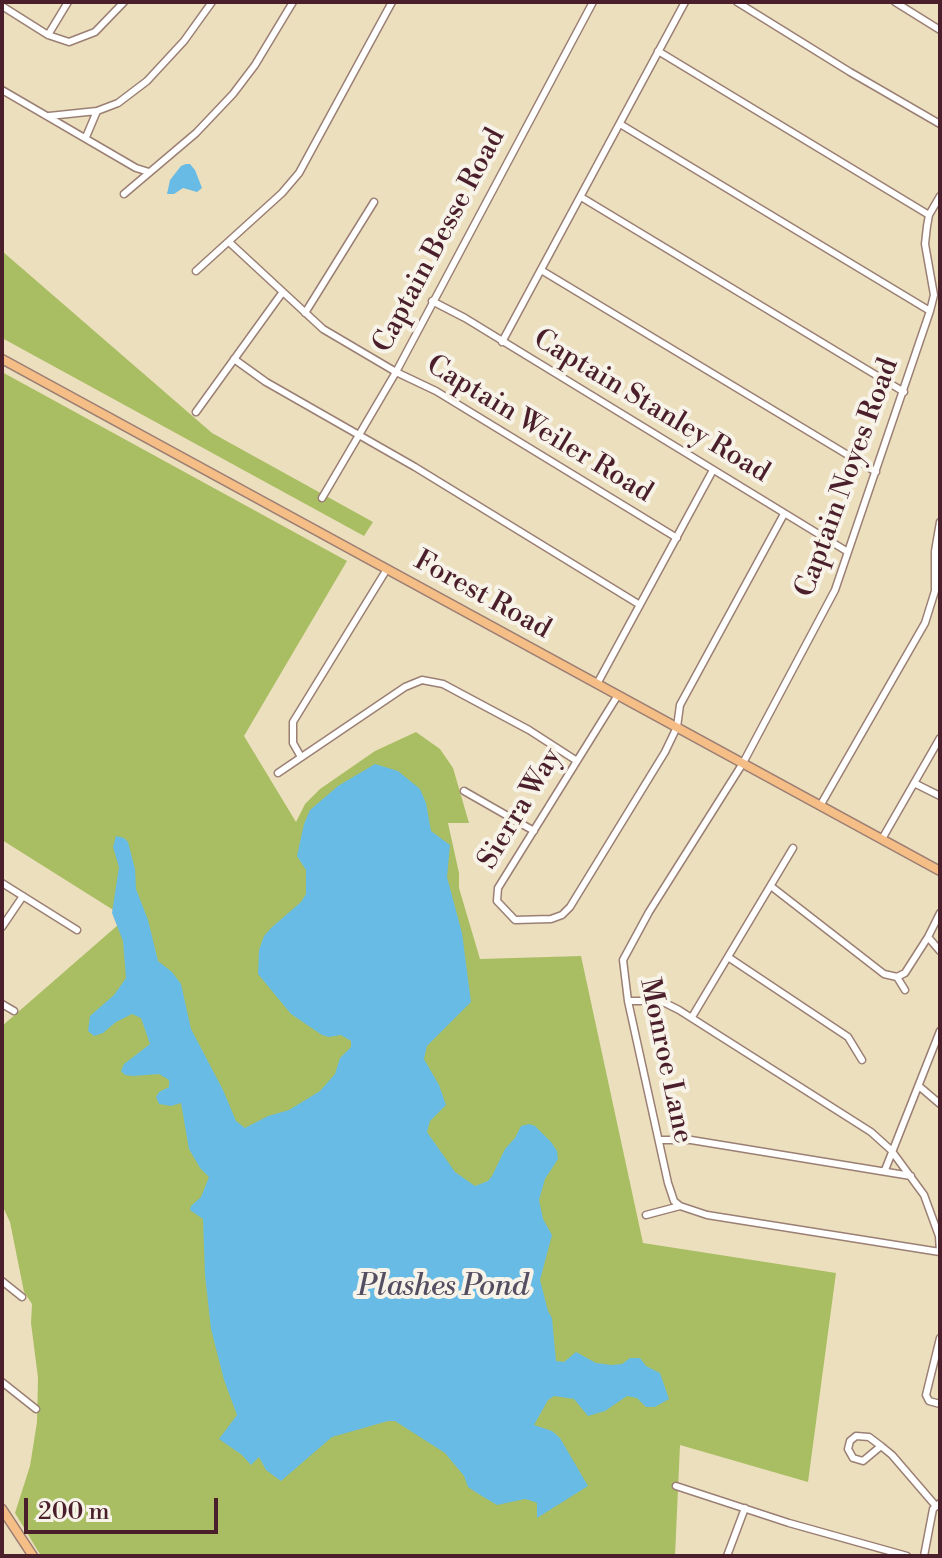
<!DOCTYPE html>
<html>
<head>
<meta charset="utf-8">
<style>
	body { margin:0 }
	#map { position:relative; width:942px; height:1558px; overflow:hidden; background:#ecdfbd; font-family:"Libre Bodoni",serif }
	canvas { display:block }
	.frame { position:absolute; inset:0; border:4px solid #4a1f2b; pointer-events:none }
	.scale { position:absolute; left:24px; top:1498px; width:194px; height:36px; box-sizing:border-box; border:4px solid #4a1f2b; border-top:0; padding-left:10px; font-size:24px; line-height:28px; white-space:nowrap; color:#4a1f2b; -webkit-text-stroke:6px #f7f3e8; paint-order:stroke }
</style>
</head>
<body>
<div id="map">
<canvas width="942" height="1558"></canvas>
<div class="frame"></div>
<div class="scale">200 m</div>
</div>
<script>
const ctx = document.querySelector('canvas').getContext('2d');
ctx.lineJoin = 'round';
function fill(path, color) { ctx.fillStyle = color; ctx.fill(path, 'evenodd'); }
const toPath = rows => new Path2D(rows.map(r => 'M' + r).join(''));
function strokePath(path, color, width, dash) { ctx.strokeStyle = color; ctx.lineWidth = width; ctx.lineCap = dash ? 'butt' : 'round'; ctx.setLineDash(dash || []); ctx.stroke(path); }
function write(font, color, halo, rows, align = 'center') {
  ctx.font = font + ' "Libre Bodoni",serif'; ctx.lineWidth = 8; ctx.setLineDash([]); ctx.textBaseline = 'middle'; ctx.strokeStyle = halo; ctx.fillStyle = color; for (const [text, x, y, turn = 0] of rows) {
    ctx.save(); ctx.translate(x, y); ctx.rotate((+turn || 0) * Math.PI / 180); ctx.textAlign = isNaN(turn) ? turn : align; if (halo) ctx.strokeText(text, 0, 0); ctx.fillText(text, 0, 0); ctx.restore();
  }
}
fill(toPath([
	[2,251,212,433,373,522,364,536,2,338],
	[2,372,347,561,244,736,296,822,305,804,320,789,375,751,416,732,440,749,453,768,469,823,448,823,459,873,459,888,480,959,581,956,643,1243,836,1273,808,1482,680,1445,675,1556,41,1556,15,1513,30,1466,37,1422,38,1378,31,1323,32,1304,24,1292,10,1222,2,1205,2,1026,126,918,2,840]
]), '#a9be63');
fill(toPath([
	[186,164,190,164,195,170,202,188,197,192,183,188,174,194,167,194,170,180,181,166],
	[375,764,398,771,420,789,426,803,431,831,450,845,447,877,462,933,471,1002,427,1046,424,1059,439,1085,446,1105,430,1121,427,1132,455,1172,475,1186,488,1181,492,1176,505,1149,515,1138,521,1126,529,1124,535,1126,551,1142,557,1151,558,1159,545,1179,539,1200,543,1219,552,1235,540,1280,548,1311,552,1318,556,1361,564,1362,576,1352,596,1363,612,1365,622,1364,630,1358,640,1358,646,1366,660,1373,669,1399,655,1407,646,1407,637,1398,627,1396,605,1411,588,1416,574,1399,554,1396,548,1400,534,1425,552,1431,560,1438,588,1486,537,1518,537,1503,532,1501,525,1499,497,1505,477,1493,468,1487,464,1476,445,1453,395,1421,388,1421,332,1437,281,1481,266,1470,259,1457,251,1465,242,1455,219,1439,237,1415,224,1380,211,1329,205,1275,203,1219,190,1210,191,1206,201,1197,209,1177,200,1168,189,1149,181,1103,171,1106,159,1104,156,1097,159,1092,169,1087,169,1080,159,1074,133,1076,125,1075,121,1071,124,1064,150,1044,141,1018,132,1014,116,1022,103,1033,94,1036,88,1031,90,1016,114,995,126,978,123,941,112,913,119,867,113,847,116,836,124,838,128,842,135,869,136,889,148,920,158,961,172,972,181,984,191,1029,223,1090,236,1121,245,1128,268,1116,289,1110,320,1091,335,1074,340,1058,351,1047,351,1041,341,1035,329,1037,322,1035,291,1014,258,974,259,950,264,936,271,928,301,902,306,894,306,870,297,856,304,824,310,810,338,786]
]), '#68bbe4');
const minor = toPath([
	[737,2,850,72,940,124],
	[895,2,940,30],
	[2,6,48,35,69,42,95,32,124,2],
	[48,35,68,2],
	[658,51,929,215],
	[2,90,136,168,149,172],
	[49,116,97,111],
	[620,124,930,311],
	[86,137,97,111,118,103,147,81,184,41,212,2],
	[124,194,196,133,233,94,255,65,293,2],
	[581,197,904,392],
	[229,242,323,329,396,372,436,391,677,538],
	[541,270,876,472],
	[196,271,282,193,299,173,392,2],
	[432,301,465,318,848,552],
	[305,313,374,202],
	[502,342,685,2],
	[234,359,266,382,415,467,640,605],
	[196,412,282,293],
	[322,498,396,372,593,2],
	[597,684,713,470],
	[618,695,498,888,497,901,515,920,551,919,562,915,570,907,665,752,677,727,680,705,784,514],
	[301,757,293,743,293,722,387,569],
	[278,773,405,687,422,680,443,684,529,730,577,761],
	[914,783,940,796],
	[464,791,534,831],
	[820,806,925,623,935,591,935,551,940,522],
	[882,839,940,738],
	[2,883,77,930],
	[772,887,884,974,897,977,905,990],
	[940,913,928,937,940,951],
	[2,927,23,896],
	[728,957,848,1037,862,1060],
	[897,977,905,973,928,937],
	[628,1001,661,1001,679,1010,871,1132,891,1150,924,1195,939,1236,940,1252],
	[2,1004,14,1011],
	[692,1017,793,848],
	[920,1087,940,1104],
	[659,1140,691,1140,911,1176],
	[885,1170,940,1031],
	[680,1206,674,1201,668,1183,628,1001,623,960,649,912,743,763,835,590,930,311,934,295,925,244,927,226,929,215,940,196],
	[646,1215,680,1206,707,1215,940,1252],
	[2,1281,22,1297],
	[940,1338,926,1395,929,1401,940,1404],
	[2,1382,36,1409],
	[881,1446,863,1461,853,1458,848,1449,850,1441,856,1436,869,1437,881,1446,892,1455,935,1505],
	[676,1486,789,1523,907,1556],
	[727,1556,745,1508],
	[924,1556,933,1509,940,1503]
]);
const major = toPath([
	[2,359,940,871],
	[2,1509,33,1556]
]);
strokePath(minor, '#9b7f74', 9);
strokePath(major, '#9b7f74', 11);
strokePath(minor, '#fff', 6);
strokePath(major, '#f6be87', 8);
write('28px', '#4a1f2b', '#f7f3e8', [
	["Captain Besse Road",440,241,-62],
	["Captain Stanley Road",651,407,31],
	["Captain Weiler Road",539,430,31],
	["Captain Noyes Road",848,478,-70],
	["Forest Road",482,596,29],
	["Sierra Way",521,809,-59],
	["Monroe Lane",665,1061,78]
]);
write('italic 30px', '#534e62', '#f7f3e8', [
	["Plashes Pond",443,1288]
]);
</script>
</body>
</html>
